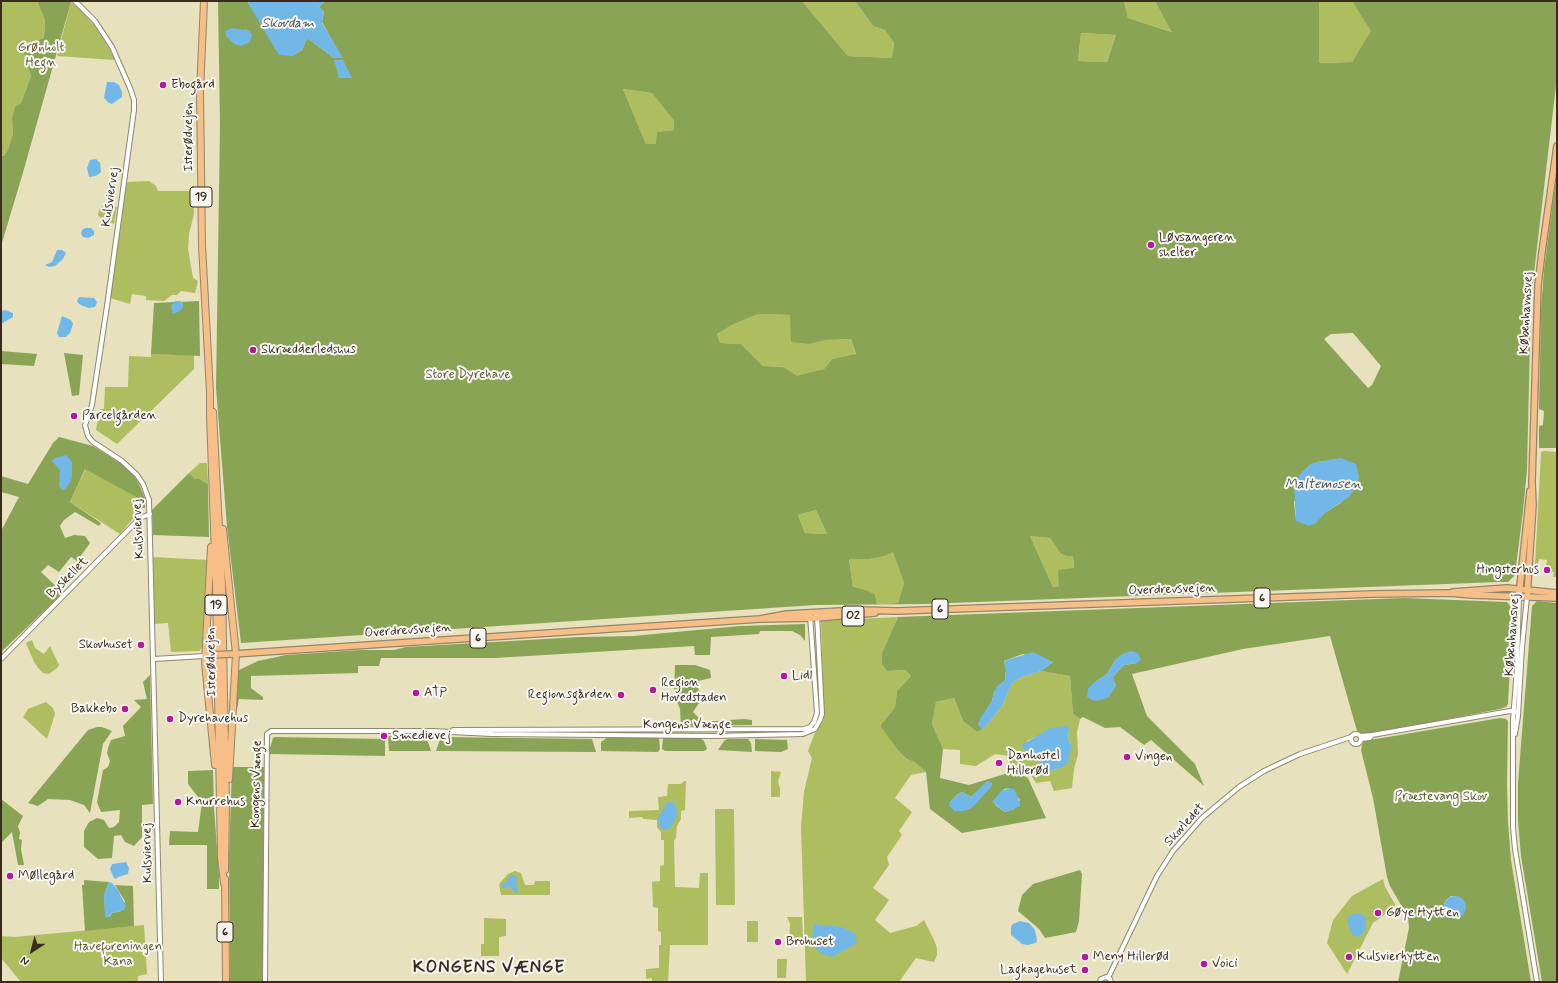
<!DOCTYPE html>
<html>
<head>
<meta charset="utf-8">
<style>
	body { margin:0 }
	#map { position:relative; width:1558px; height:983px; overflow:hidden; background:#e7e1be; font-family:Mynerve,sans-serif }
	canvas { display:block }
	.frame { position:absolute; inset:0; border:2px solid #3b2a1e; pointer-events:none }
	.north { position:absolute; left:12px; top:931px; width:40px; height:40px; -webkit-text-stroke:3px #f6f6f2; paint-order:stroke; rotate:216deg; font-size:11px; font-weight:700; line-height:16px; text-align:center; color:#3b2a1e }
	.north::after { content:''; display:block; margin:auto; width:14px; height:18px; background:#3b2a1e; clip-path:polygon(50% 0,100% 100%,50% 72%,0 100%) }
</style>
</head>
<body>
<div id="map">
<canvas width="1558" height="983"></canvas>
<div class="frame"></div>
<div class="north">N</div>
</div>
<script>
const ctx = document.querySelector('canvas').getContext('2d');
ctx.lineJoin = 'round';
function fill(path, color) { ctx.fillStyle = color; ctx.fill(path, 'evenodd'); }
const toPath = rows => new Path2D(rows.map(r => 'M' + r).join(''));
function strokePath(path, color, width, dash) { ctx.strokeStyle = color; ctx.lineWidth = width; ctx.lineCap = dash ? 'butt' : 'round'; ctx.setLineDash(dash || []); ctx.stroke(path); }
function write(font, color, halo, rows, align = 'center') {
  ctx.font = font + ' Mynerve,sans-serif'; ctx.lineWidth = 4; ctx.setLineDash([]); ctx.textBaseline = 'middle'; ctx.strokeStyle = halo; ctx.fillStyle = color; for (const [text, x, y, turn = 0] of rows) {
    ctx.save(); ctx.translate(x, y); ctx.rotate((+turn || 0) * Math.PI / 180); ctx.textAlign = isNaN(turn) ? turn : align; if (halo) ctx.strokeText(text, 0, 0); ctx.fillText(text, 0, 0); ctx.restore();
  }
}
fill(toPath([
	[1,1,37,1,45,20,44,38,32,42,29,68,31,76,21,103,12,119,13,134,10,146,8,150,2,156,1,155],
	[802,1,855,1,873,26,885,30,894,43,892,58,848,56],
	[1124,1,1155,1,1173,32,1128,18],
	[1319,1,1352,1,1372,31,1352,62,1319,63],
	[71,2,82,11,94,25,109,48,115,60,57,56],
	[1081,33,1116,35,1107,62,1078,61],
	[623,89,652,93,674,121,674,130,658,132,657,144,646,144],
	[149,181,156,186,158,191,193,191,194,214,189,234,188,249,193,278,198,281,195,293,181,291,177,295,172,295,164,301,146,300,146,296,132,294,130,304,110,298,118,235,127,182],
	[103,206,117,207,114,224,101,218,98,215,99,210],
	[758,314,790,315,810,344,826,340,851,339,856,355,832,359,824,369,797,377,783,367,763,366,741,344,720,343,717,334,732,325],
	[151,354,194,355,194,369,117,444,96,430,100,409,104,409,105,387,128,387,129,356,151,357],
	[1544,451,1557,452,1557,577,1553,577,1554,572,1551,572,1551,566,1546,565,1547,560,1539,559,1538,564,1535,564,1541,452],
	[200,463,207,463,208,484,198,478,195,479,189,473],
	[86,468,140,499,142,508,120,534,70,502],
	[816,510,827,534,805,533,798,515],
	[1030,536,1050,538,1061,554,1066,556,1073,556,1074,569,1059,586,1053,587],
	[893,551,904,583,898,603,877,604,875,594,866,590,853,588,849,558,870,559,885,556],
	[153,557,208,560,203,647,199,651,171,652,168,623,154,624],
	[898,617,882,653,887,671,905,670,911,676,897,691,895,707,880,726,907,759,914,762,926,772,911,775,895,798,912,812,899,831,902,835,887,857,889,865,873,888,889,900,875,920,890,933,916,926,924,920,935,942,937,949,937,955,934,962,916,958,899,982,806,982,801,827,804,792,812,758,808,751,814,735,824,719,821,621],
	[32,640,35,648,44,654,50,646,59,665,57,668,49,674,43,673,39,669,34,662,26,643],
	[1041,671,1070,676,1073,714,1080,719,1077,732,1078,754,1074,769,1072,788,1054,791,1050,781,1036,783,1029,772,1026,769,1013,768,1010,763,1009,756,995,754,976,766,960,764,960,750,943,749,932,724,936,702,954,698,963,721,977,732,987,725,1002,706,1012,683,1022,677],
	[1069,729,1068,738,1071,743,1057,769,1051,771,1041,762,1035,754,1027,751,1027,741,1035,737],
	[46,702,53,708,55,714,47,739,23,717,28,709],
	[771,771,781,772,778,782,780,788,780,797,771,797],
	[684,781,686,781,685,810,681,811,681,819,677,826,676,838,674,841,675,887,699,888,700,873,708,873,708,945,670,945,668,982,652,982,652,978,646,979,646,969,659,968,659,945,661,945,661,932,658,931,658,908,653,907,652,882,660,881,660,866,664,865,664,840,661,840,661,832,657,827,657,820,644,819,642,817,629,818,629,811,659,810,658,797,667,796,668,784,681,784],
	[715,809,734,809,735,905,716,905],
	[515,871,521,873,525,885,534,885,535,881,550,881,550,895,501,895,499,884,508,874],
	[1383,879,1385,887,1395,904,1395,907,1373,923,1347,974,1327,943,1333,920,1352,896],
	[787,917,802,917,803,938,801,942,803,946,789,946,790,924],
	[484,918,506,919,506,936,499,937,499,956,481,956,481,944,484,944],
	[747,921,758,921,758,942,747,942],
	[144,925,147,974,138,976,138,982,21,982,1,958,1,936,15,937],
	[777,959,787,959,786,978,777,978]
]), '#aebd5f');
fill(toPath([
	[37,1,69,1,71,2,22,176,1,246,1,155,3,156,8,150,13,134,12,119,15,107,21,103,31,76,24,52,27,44,44,38,45,20],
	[218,1,249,1,248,3,292,56,302,50,307,38,334,58,342,58,322,22,324,12,319,7,325,1,802,1,848,56,892,58,894,43,885,30,873,26,855,1,1124,1,1128,18,1172,32,1155,1,1319,1,1319,63,1352,62,1371,31,1352,1,1557,1,1557,77,1531,299,1527,470,1523,511,1515,575,1508,582,1498,582,925,604,816,605,241,643,227,527,216,388,220,125],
	[1081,33,1116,35,1107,62,1078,61],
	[623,89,652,93,674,121,674,130,657,132,656,144,646,144],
	[758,314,790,315,791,342,810,344,826,340,851,339,856,354,832,359,824,369,797,376,783,367,763,366,741,344,720,343,717,334,732,325],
	[1353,333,1381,366,1372,385,1368,388,1324,339,1331,334],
	[1326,461,1342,502,1326,512,1296,521,1294,502,1317,462],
	[816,510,827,534,826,534,805,533,798,515],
	[1030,536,1050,538,1061,554,1066,556,1073,556,1074,568,1058,570,1059,586,1053,587],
	[893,552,904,583,898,603,877,604,875,594,866,590,853,587,849,559,870,559,885,556],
	[1557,171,1557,448,1539,448,1539,426,1543,425,1544,411,1539,409,1541,309,1544,270],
	[199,301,200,356,151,354,154,303],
	[1,351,37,354,34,366,1,364],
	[64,353,83,355,79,395,72,396],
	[59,437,93,446,122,464,133,474,139,484,145,498,145,508,142,508,140,499,85,469,70,502,101,523,99,526,75,512,64,520,60,526,65,538,74,535,85,536,90,543,77,561,71,557,59,572,48,565,41,572,63,593,1,652,1,531,19,497,1,492,1,476,28,484,53,443],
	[189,473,195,479,198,478,208,484,209,537,153,535,152,510],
	[1404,598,1507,602,1513,610,1508,704,1506,707,1500,709,1370,734,1362,734,1357,731,1330,636,1243,649,1132,674,1147,716,1195,764,1204,786,1151,740,1144,745,1120,727,1105,728,1083,717,1080,719,1073,714,1070,676,1041,671,1053,662,1023,654,1004,661,1006,670,1005,680,994,692,992,701,978,724,982,729,977,732,963,721,954,698,936,702,932,724,943,749,940,778,969,785,1008,773,1018,773,1028,778,1046,818,962,833,930,809,926,772,914,762,907,759,898,750,880,726,895,707,897,691,911,676,905,670,887,671,882,664,882,653,898,617],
	[1116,659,1137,663,1124,665,1119,670,1114,676,1114,681,1116,686,1096,681,1107,674],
	[982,787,969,809,955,811,952,808,950,802,958,794,962,792,971,797],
	[1010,788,1020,800,1014,809,1005,812,995,805,1004,789],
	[1537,601,1557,603,1557,982,1542,982,1521,856,1518,821,1518,783,1532,606],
	[805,624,805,641,800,635,792,631,760,631,759,634,711,637,710,655,695,655,694,646,495,658,381,658,379,666,358,666,358,673,251,676,251,688,263,697,263,700,239,699,237,709,237,671,258,661,286,655,360,650,394,650,406,647,580,637,633,636,740,626],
	[675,665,695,665,710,670,711,678,698,681,699,703,693,712,703,722,744,719,752,720,752,725,681,726,680,709,674,693],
	[150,675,153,804,142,805,142,837,134,846,125,842,121,835,114,836,112,858,98,859,84,847,84,831,89,822,97,818,104,820,109,828,114,827,119,822,120,810,101,812,97,802,103,770,108,767,110,761,107,753,108,748,111,740,125,736,123,726,141,707,134,700,147,699,143,682],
	[1500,718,1506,719,1508,721,1507,784,1508,822,1511,860,1531,982,1398,982,1409,928,1408,917,1390,886,1387,877,1373,798,1361,750,1362,745,1364,741],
	[1451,896,1455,896,1462,914,1459,916,1452,917,1444,904,1446,900],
	[97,727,102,727,112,731,103,744,90,813,84,805,70,800,48,799,38,806,28,803,88,730],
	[388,736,426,736,431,751,389,751],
	[275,737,385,739,385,756,268,754,273,738],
	[441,737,592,739,596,752,436,751],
	[608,737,659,738,660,749,658,752,601,751,601,742],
	[663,738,700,738,704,741,707,749,704,751,665,751,662,749],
	[727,739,748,739,751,743,752,752,718,750,724,741],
	[755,739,787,740,788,749,781,752,755,751],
	[232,767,264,767,263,982,230,982,229,854],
	[213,770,214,808,219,875,219,889,207,889,207,845,169,845,170,831,198,832,202,802,188,784,188,771],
	[1,799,23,816,18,826,20,833,19,839,22,840,21,849,24,865,18,865,12,832,1,843],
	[1080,870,1082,874,1079,921,1076,932,1045,938,1039,929,1018,911,1022,895,1033,884],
	[84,880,109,882,104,895,105,911,109,917,112,913,121,911,125,901,115,885,133,886,134,926,85,931,82,885,84,885]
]), '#8aa456');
fill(toPath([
	[249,1,325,1,319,7,324,12,322,23,343,58,334,58,307,38,302,50,292,56,279,55,248,3],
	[232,28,243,30,246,29,249,31,252,34,250,42,241,46,236,45,232,42,226,36,225,31],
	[334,60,343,60,352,78,339,78],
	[107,82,114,82,119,85,122,92,122,97,112,104,109,103,104,98],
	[96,159,100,163,101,172,96,176,89,177,87,168,90,160],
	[85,228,91,228,94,231,94,235,88,238,83,237,81,234,82,230],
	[57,250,62,250,66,253,63,259,55,266,49,267,45,265,52,262],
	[79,297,94,298,97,302,95,307,89,308,83,306,79,304,77,301],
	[175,301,180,301,183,303,183,307,180,311,173,314,171,306],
	[5,310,13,313,13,317,1,324,1,311],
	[62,316,71,320,73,324,70,333,66,337,59,337,57,333],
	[66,455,72,462,72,478,69,484,65,489,62,490,59,486,60,470,52,461,55,458],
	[1341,458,1356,464,1359,477,1357,486,1349,497,1326,512,1316,523,1309,526,1296,521,1294,486,1300,474,1310,464,1317,462],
	[1131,651,1138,653,1141,660,1137,663,1124,665,1119,670,1114,676,1114,681,1116,686,1109,697,1097,701,1092,700,1087,697,1088,688,1096,681,1107,674,1116,659,1122,654],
	[1033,652,1053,662,1041,671,1022,677,1012,683,1002,706,987,725,982,729,978,724,981,717,992,701,994,692,998,685,1005,680,1006,670,1004,661],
	[1067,726,1069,729,1068,738,1072,746,1068,762,1065,766,1051,771,1044,773,1038,770,1038,765,1041,762,1038,756,1022,748,1022,745,1050,728],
	[987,781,992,782,992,786,972,808,963,811,955,811,949,806,950,802,958,794,962,792,971,797],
	[1010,788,1015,790,1020,803,1020,806,1014,809,1005,812,992,802,1001,791],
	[672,801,676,807,677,815,671,828,663,830,659,826,658,818,667,803],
	[126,862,129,868,128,874,118,877,116,879,114,878,110,869,112,864],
	[515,875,517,877,516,884,518,889,517,894,510,887,503,888,501,884,502,883,506,883,510,876],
	[109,882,112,883,118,890,126,906,124,910,112,913,107,918,105,916,104,895],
	'1444 907a11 11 0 1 1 22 0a11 11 0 1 1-22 0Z',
	[1355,913,1362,914,1366,920,1366,929,1361,935,1357,937,1353,935,1350,930,1347,920,1349,916],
	[1020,921,1029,923,1035,930,1037,940,1036,943,1027,945,1022,944,1011,935,1011,927,1013,924],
	[814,924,842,927,855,934,857,943,832,957,820,953,814,945,812,938]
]), '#71b7e7');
const minor = toPath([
	[75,1,95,21,112,47,130,88,134,100,134,110,107,306,92,405,85,425,88,436,93,442,122,461,137,475,143,484,149,500,161,982],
	[1519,596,1517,668,1513,720,1513,827,1515,849,1537,982],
	[1,659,140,518,150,514],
	[153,659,205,656],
	[453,730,804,729,810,727,814,722,817,713,810,615],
	'1351 739a5 5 0 1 1 10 0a5 5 0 1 1-10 0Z',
	[1515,734,1518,716,1522,647,1527,597],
	[1360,736,1372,735,1510,711,1518,712],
	[1361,739,1370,738,1372,735],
	[1108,978,1157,876,1173,851,1202,818,1239,787,1264,771,1300,754,1351,737],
	[265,982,267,734,271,731,432,731,492,734,712,736,803,734,815,729,820,720,822,714,817,615],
	[1100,982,1101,979,1106,977,1110,979,1111,982]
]);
const major = toPath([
	[1453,592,1507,588,1557,593],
	[1519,596,1530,491],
	[1527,597,1533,505,1532,482,1538,285,1542,252,1557,146],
	[760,619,787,614,859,610,897,611,1373,594,1449,593,1471,595,1557,598],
	[233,654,760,619,817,618,875,613]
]);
const highway = toPath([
	[204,1,200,92,202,245,210,392,210,415,216,585,221,858,224,883],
	[213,412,222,586,226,804,225,870],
	[223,529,236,654,229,779],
	[211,547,205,663,215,765],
	[225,879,226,982]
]);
strokePath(minor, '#91866e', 6);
strokePath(major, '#91866e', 8);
strokePath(highway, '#91866e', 8);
strokePath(minor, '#fff', 4);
strokePath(major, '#f7be87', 5.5);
strokePath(highway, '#f7be87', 6);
const majorBridge = toPath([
	[209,655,233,654]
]);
strokePath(majorBridge, '#91866e', 8, []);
strokePath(majorBridge, '#f7be87', 5.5);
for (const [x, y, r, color] of [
	[163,85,4,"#b5179e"],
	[1151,245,4,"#b5179e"],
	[253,350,4,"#b5179e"],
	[74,416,4,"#b5179e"],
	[1547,570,4,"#b5179e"],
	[141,645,4,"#b5179e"],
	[784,676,4,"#b5179e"],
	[653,690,4,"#b5179e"],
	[416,693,4,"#b5179e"],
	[621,695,4,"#b5179e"],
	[125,709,4,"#b5179e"],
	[170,719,4,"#b5179e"],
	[384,736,4,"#b5179e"],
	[1127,757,4,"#b5179e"],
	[999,763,4,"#b5179e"],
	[178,802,4,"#b5179e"],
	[10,876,4,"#b5179e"],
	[1378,913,4,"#b5179e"],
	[778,942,4,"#b5179e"],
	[1085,957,4,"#b5179e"],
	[1349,957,4,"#b5179e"],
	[1204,964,4,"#b5179e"],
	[1085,970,4,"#b5179e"]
]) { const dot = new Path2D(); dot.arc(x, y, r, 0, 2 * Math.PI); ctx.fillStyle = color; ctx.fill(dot); strokePath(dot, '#f6f6f2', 1.5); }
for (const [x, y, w] of [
	[201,197,22],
	[1262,598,16],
	[216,605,22],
	[940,609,16],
	[853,616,22],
	[478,638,16],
	[225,932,16]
]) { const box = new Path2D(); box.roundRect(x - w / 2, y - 10, w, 20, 3); ctx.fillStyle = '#f6f6f2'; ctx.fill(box); strokePath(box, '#3b2a1e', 1); }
write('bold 12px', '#3b2a1e', null, [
	["19",201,197],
	["6",1262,598],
	["19",216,605],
	["6",940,609],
	["O2",853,616],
	["6",478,638],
	["6",225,932]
]);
write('13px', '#5e5632', '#f6f6f2', [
	["Grønholt",41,48],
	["Hegn",41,63],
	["Store Dyrehave",468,375],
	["Præstevang Skov",1441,797],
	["Haveforeningen",118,947],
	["Kana",118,962]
]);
write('13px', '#3b2a1e', '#f6f6f2', [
	["Ebogård",171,85],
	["Løvsangeren",1159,238],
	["shelter",1159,253],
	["Skrædderledshus",261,350],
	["Parcelgården",82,416],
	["Hingsterhus",1539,570,"right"],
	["Skovhuset",133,645,"right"],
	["Lidl",792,676],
	["Region",661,683],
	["Hovedstaden",661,698],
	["ATP",424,693],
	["Regionsgården",613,695,"right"],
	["Bakkebo",117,709,"right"],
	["Dyrehavehus",178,719],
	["Smedievej",392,736],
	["Danhostel",1007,756],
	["Hillerød",1007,771],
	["Vingen",1135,757],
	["Knurrehus",186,802],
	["Møllegård",18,876],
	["Gøye Hytten",1386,913],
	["Brohuset",786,942],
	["Meny Hillerød",1093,957],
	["Kulsvierhytten",1357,957],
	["Voici",1212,964],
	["Lagkagehuset",1077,970,"right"]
], 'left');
write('13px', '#3b2a1e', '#f6f6f2', [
	["Isterødvejen",189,137,-90],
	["Kulsviervej",111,197,-82],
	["Københavnsvej",1527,313,-87],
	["Kulsviervej",139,529,-93],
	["Byskellet",68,578,-45],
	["Overdrevsvejen",1172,590,-2],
	["Overdrevsvejen",408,631,-4],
	["Københavnsvej",1513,635,-86],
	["Isterødvejen",212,662,-91],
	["Kongens Vænge",687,725],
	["Kongens Vænge",257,784,-89],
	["Skovledet",1185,825,-48],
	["Kulsviervej",148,853,-91]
]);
write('italic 14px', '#4b545a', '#f6f6f2', [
	["Skovdam",288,24],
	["Maltemosen",1323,485]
]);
ctx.letterSpacing = '1px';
write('bold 17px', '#3b2a1e', '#f6f6f2', [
	["KONGENS VÆNGE",489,968]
]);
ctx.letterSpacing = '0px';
</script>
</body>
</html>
